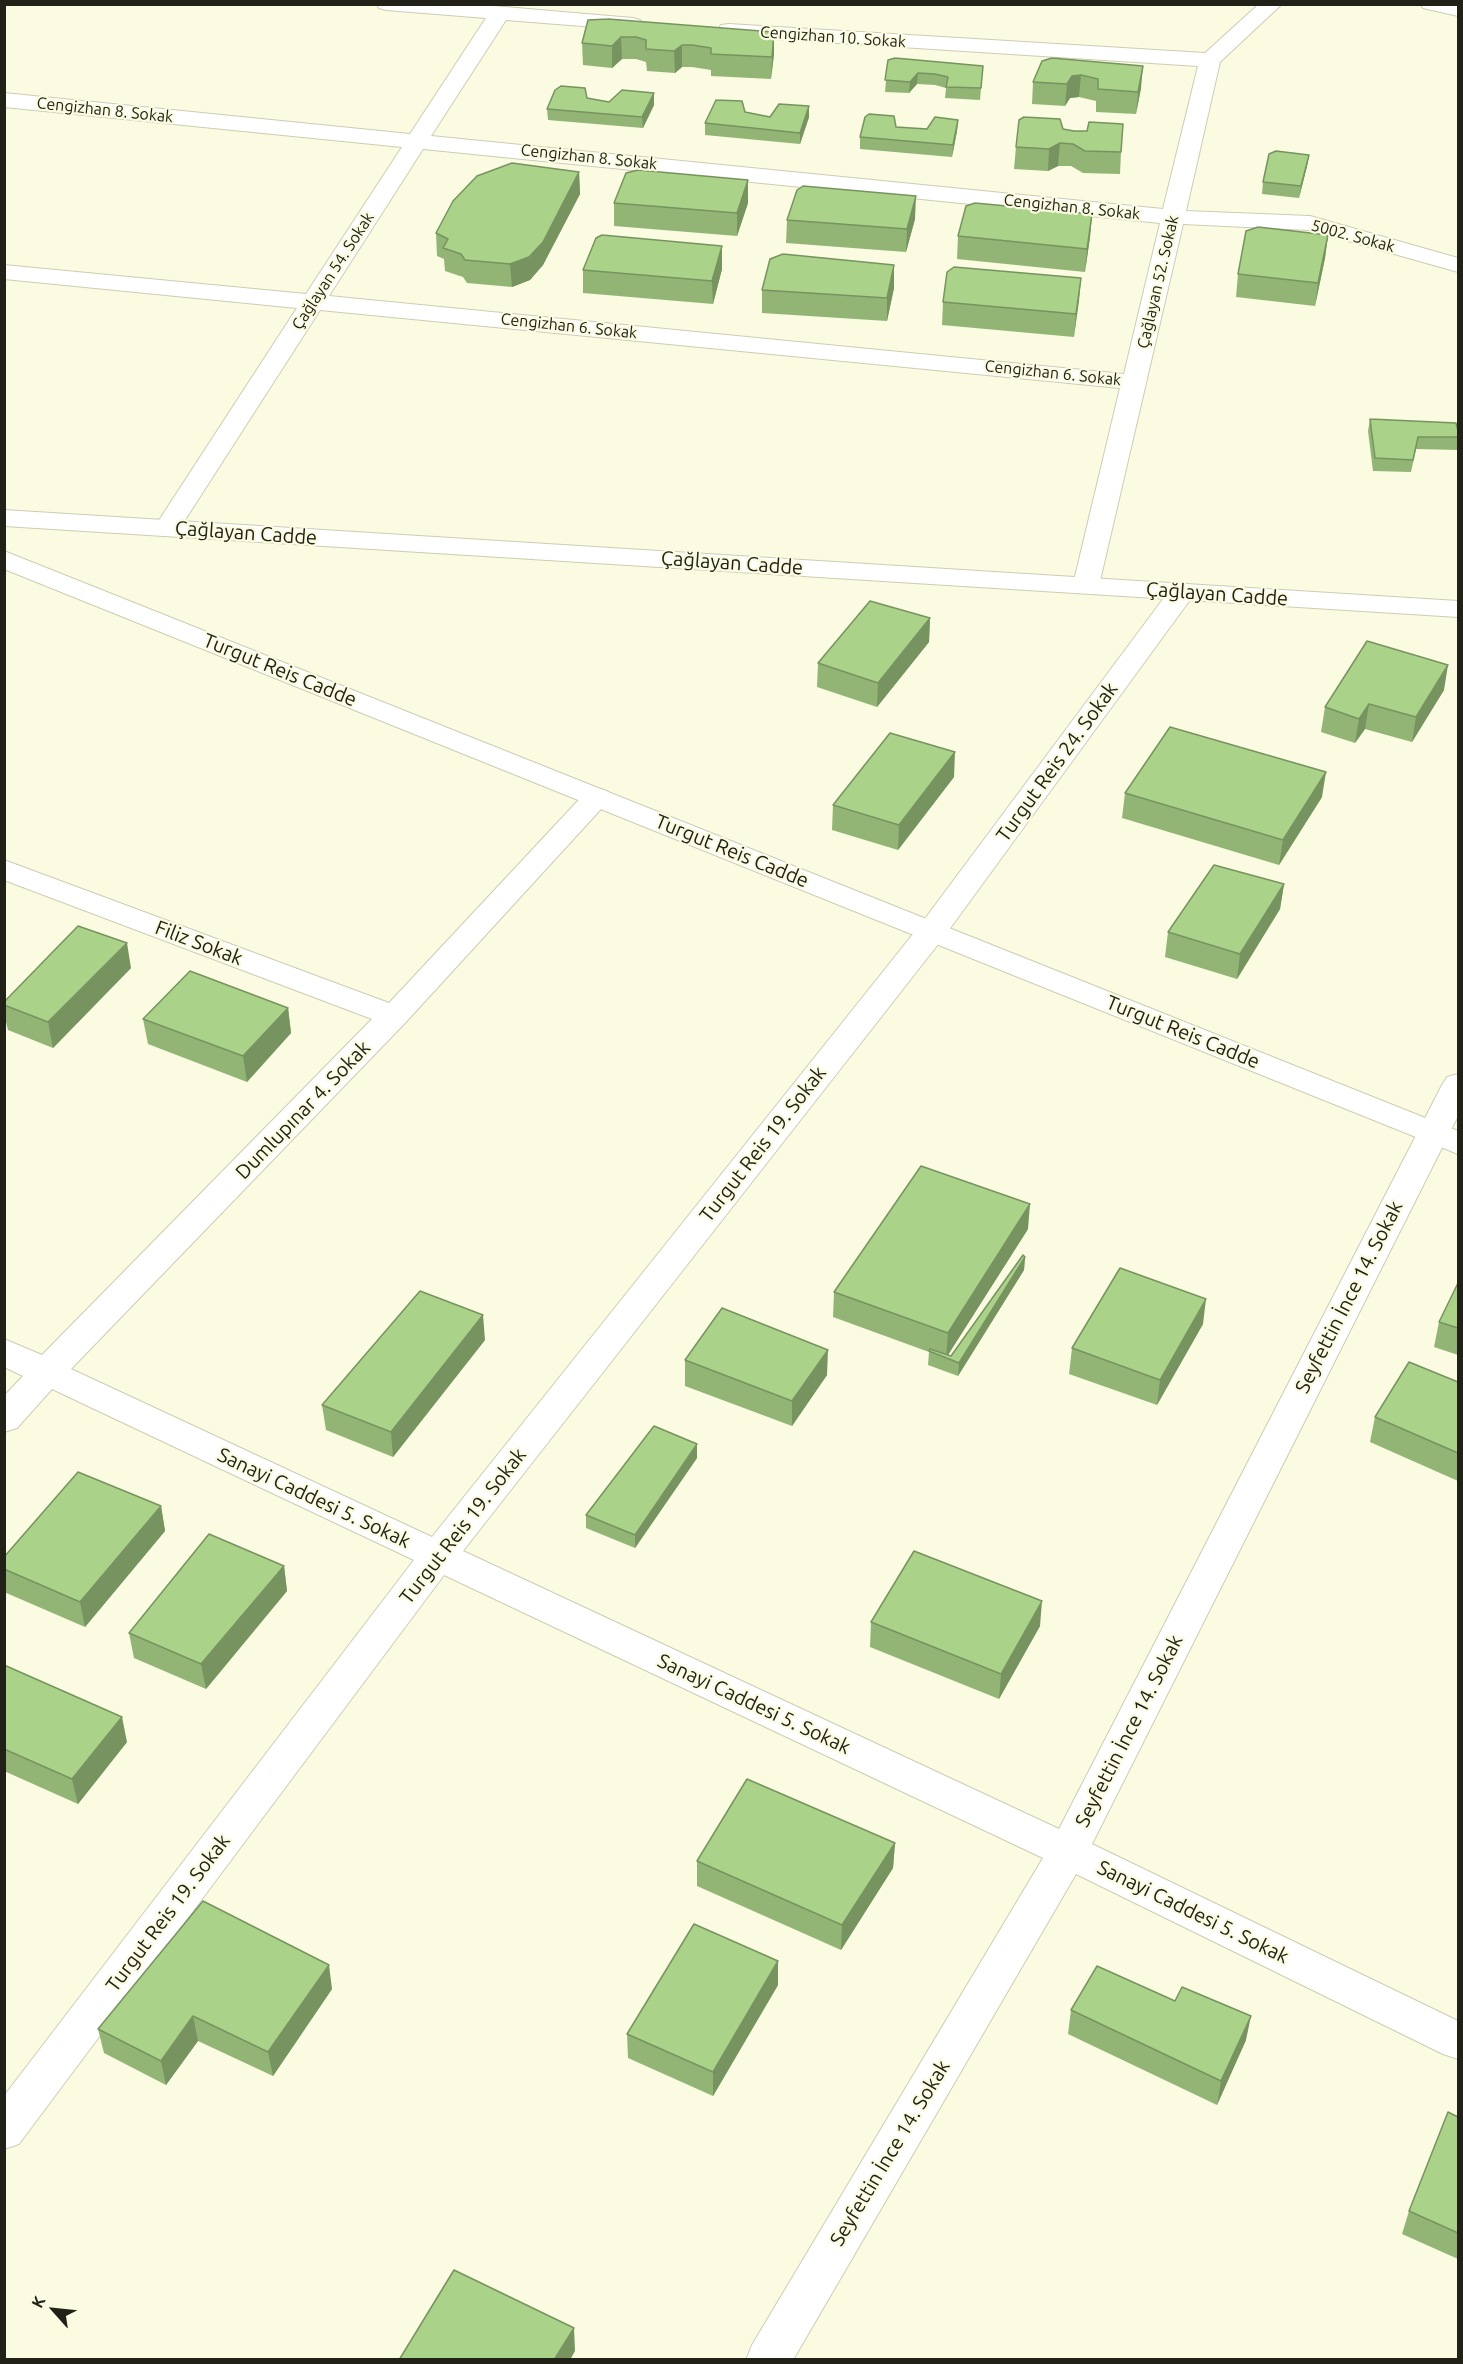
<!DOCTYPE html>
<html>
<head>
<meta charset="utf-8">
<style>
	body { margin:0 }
	#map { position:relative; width:1463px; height:2364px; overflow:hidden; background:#fafbe0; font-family:Ubuntu,sans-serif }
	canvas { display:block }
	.frame { position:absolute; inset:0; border:6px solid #212118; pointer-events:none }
	.north { position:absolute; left:24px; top:2280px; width:60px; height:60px; -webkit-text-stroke:4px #fafbe0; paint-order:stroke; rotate:297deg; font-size:16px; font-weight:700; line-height:24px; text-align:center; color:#212118 }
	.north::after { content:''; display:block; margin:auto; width:21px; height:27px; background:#212118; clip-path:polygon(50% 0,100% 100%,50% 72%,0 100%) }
</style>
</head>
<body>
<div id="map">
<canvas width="1463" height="2364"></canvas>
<div class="frame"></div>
<div class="north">K</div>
</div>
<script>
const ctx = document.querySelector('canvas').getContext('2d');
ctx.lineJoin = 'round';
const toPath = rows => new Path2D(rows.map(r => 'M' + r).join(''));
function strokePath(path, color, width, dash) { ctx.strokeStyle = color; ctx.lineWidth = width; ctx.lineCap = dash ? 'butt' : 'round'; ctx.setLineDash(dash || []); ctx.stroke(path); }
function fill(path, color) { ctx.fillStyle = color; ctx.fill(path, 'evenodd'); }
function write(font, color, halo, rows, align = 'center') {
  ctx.font = font + ' Ubuntu,sans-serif'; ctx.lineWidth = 4.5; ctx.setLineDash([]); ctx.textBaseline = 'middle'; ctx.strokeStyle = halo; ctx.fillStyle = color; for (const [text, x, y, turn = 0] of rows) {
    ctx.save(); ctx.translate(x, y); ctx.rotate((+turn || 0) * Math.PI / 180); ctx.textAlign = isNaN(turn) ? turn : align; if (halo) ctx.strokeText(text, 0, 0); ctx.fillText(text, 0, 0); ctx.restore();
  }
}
const street = toPath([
	[376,4,470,4,633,18,640,20,644,24,640,28,633,30,506,20,431,136,1163,209,1198,66,729,36,721,35,718,30,721,25,729,24,1205,53,1259,4,1282,4,1220,62,1186,211,1310,216,1458,258,1458,272,1309,230,1183,224,1099,585,1096,591,1086,593,1076,591,1073,585,1120,388,320,310,176,534,167,536,158,534,154,528,297,308,4,279,4,265,306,294,402,147,4,107,4,93,410,134,486,18,386,10,379,8,376,4],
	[423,149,1160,223,1124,374,329,296,423,149],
	[1420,4,1458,4,1458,16,1423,8,1420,4],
	[1182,585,1192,587,1195,593,943,938,463,1551,1059,1829,1442,1085,1447,1077,1458,1074,1458,1116,1092,1844,1458,2021,1458,2059,1443,2054,1076,1874,793,2360,746,2360,752,2345,1043,1858,444,1575,19,2144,4,2149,4,2096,414,1560,52,1389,17,1428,4,1432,4,1396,23,1376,4,1367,4,1339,42,1355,372,1019,4,880,4,860,389,1003,587,791,597,788,607,791,612,797,405,1023,71,1369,432,1537,921,924,1172,587,1182,585]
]);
const secondary = toPath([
	[4,510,1458,601,1458,617,4,526,4,510],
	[4,551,1458,1131,1458,1154,4,569,4,551]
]);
strokePath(street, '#cdcdb4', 2);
strokePath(secondary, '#cdcdb4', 2);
fill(street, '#fff');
fill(secondary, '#fff');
fill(toPath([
	[588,20,774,32,774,54,771,79,711,76,711,70,692,67,682,67,675,73,647,71,646,62,636,59,622,59,612,68,583,65,582,43],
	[888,60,983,66,980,100,945,98,946,88,935,85,917,84,909,93,885,92],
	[1042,61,1141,88,1136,114,1096,112,1096,101,1079,97,1070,98,1065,106,1032,104,1033,82],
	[654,93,654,105,643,128,548,120,547,109,587,98,609,102],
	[809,106,809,117,800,144,705,135,705,123,745,112,770,117],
	[958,120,957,131,952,157,860,149,860,137,896,127,927,129],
	[1063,129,1074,131,1087,131,1121,152,1120,174,1083,173,1071,166,1058,166,1048,171,1014,169,1016,147],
	[1309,155,1307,166,1299,198,1262,194,1263,182],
	[579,172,580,194,543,265,530,280,512,287,467,283,463,277,445,271,444,259,437,256,436,233],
	[748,180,748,203,737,236,614,226,614,203],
	[1092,214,1090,237,1085,272,957,259,958,236],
	[915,219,906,252,786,243,787,220],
	[1328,235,1325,258,1315,306,1236,297,1238,274],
	[722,246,722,269,713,304,583,293,583,270],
	[894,265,894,288,887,321,762,313,762,290],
	[1081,278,1074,337,942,325,943,302],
	[1370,419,1458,431,1458,450,1416,449,1411,472,1373,471,1368,431],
	[930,618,929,642,877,707,817,687,818,663],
	[1444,690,1412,742,1365,729,1355,743,1321,732,1325,707],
	[954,777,898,850,832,830,833,805],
	[1125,793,1322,797,1279,865,1122,818],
	[1284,884,1280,909,1237,979,1165,957,1168,932],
	[131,968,53,1048,8,1030,4,1014,4,1002],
	[288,1008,291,1033,247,1082,148,1044,143,1019],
	[1028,1229,948,1355,951,1356,1025,1257,1024,1270,958,1376,928,1365,929,1352,833,1317,834,1292],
	[1458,1283,1458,1355,1434,1347,1439,1322],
	[1203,1324,1157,1405,1069,1374,1072,1348],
	[485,1340,393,1457,326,1430,322,1405],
	[685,1360,827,1375,792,1426,685,1386],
	[1458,1382,1458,1481,1370,1442,1375,1417],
	[697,1458,635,1548,586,1528,586,1515],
	[161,1506,165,1531,85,1627,4,1592,4,1557],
	[284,1566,287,1591,206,1689,134,1658,129,1633],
	[871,1622,1040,1626,999,1699,870,1647],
	[4,1665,127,1742,78,1804,4,1771],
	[895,1843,893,1868,841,1950,697,1886,697,1861],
	[778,1985,713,2096,628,2058,627,2034],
	[332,1989,273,2076,198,2041,166,2085,104,2053,98,2029],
	[1071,2010,1246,2040,1217,2105,1068,2034],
	[1458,2117,1458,2259,1402,2234,1409,2211]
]), '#92b576');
fill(toPath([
	[774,32,774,54,771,79,772,57],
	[621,37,622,59,612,68,612,46],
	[682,45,682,67,675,73,674,51],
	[1143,66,1141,88,1136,114,1138,92],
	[918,73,917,84,909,93,910,82],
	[1081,75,1079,97,1070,98,1065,106,1067,84,1072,76],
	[654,93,654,105,643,128,642,117],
	[809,106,809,117,800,144,800,133],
	[958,120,957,131,952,157,953,145],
	[1060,143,1058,166,1048,171,1049,149],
	[1309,155,1307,166,1299,198,1301,186],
	[579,172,580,194,543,265,530,280,512,287,510,264],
	[748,180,748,203,737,236,737,213],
	[916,196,915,219,906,252,907,229],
	[1092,214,1090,237,1085,272,1087,249],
	[1328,235,1325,258,1315,306,1318,283],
	[722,246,722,269,713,304,712,281],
	[894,265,894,288,887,321,887,298],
	[1081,278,1079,301,1074,337,1076,314],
	[930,618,929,642,877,707,878,683],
	[1448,665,1444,690,1412,742,1416,717],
	[1369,704,1365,729,1355,743,1359,719],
	[955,752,954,777,898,850,899,825],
	[1326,772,1322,797,1279,865,1283,840],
	[1284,884,1280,909,1237,979,1240,954],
	[127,943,131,968,53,1048,48,1022],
	[288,1008,291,1033,247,1082,243,1056],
	[1030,1204,1028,1229,946,1358,948,1333],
	[1025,1257,1024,1270,958,1376,959,1363],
	[1206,1299,1203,1324,1157,1405,1160,1380],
	[483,1315,485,1340,393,1457,391,1432],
	[828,1350,827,1375,792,1426,792,1401],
	[697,1444,697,1458,635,1548,635,1535],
	[161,1506,165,1531,85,1627,80,1602],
	[284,1566,287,1591,206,1689,201,1664],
	[1042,1601,1040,1626,999,1699,1001,1674],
	[122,1717,127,1742,78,1804,72,1779],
	[895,1843,893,1868,841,1950,842,1925],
	[778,1961,778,1985,713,2096,713,2072],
	[329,1965,332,1989,273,2076,268,2052],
	[193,2016,198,2041,166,2085,161,2061],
	[1251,2016,1246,2040,1217,2105,1221,2081],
	[574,2328,575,2351,570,2360,554,2360]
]), '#779360');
const building = toPath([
	[608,19,774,32,772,57,711,54,711,48,692,45,682,45,674,51,646,49,646,40,636,37,621,37,612,46,582,43,588,20,608,19],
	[895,58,983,66,981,88,946,87,948,77,935,74,918,73,910,82,885,80,888,60,895,58],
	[1052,58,1143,66,1138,92,1098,89,1098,79,1081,75,1072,76,1067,84,1033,82,1042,61,1052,58],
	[561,86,585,88,587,98,609,102,622,90,654,93,642,117,547,109,555,90,561,86],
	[716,100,742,101,745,112,770,117,779,104,809,106,800,133,705,123,716,100],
	[869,114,894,116,896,127,927,129,935,117,958,120,953,145,860,137,865,117,869,114],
	[1024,117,1060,119,1063,129,1074,131,1087,131,1089,122,1123,124,1121,152,1085,151,1073,144,1060,143,1049,149,1016,147,1019,120,1024,117],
	[1276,151,1309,155,1301,186,1263,182,1269,154,1276,151],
	[512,163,579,172,543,242,529,257,510,264,465,260,461,254,443,248,448,239,436,233,453,201,477,176,512,163],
	[638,170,748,180,737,213,614,203,626,173,638,170],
	[803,186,916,196,907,229,787,220,797,190,803,186],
	[975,203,1092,214,1087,249,958,236,966,206,975,203],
	[1258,227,1328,235,1318,283,1238,274,1246,231,1258,227],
	[602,235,722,246,712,281,583,270,596,238,602,235],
	[783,254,894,265,887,298,762,290,770,259,783,254],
	[954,267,1081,278,1076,314,943,302,947,272,954,267],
	[1370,419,1456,423,1458,431,1458,437,1418,437,1413,460,1375,458,1370,419],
	[870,601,930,618,878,683,818,663,870,601],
	[1367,641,1448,665,1416,717,1369,704,1359,719,1325,707,1367,641],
	[1170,727,1326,772,1283,840,1125,793,1170,727],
	[890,733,955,752,899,825,833,805,890,733],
	[1214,865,1284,884,1240,954,1168,932,1214,865],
	[78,926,127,943,48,1022,4,1005,4,1002,78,926],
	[190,971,288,1008,243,1056,143,1019,190,971],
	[921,1166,1030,1204,948,1333,834,1292,921,1166],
	[1023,1255,1025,1257,959,1363,929,1351,930,1349,951,1356,1023,1255],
	[1120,1268,1206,1299,1160,1380,1072,1348,1120,1268],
	[1458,1283,1458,1328,1439,1322,1458,1283],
	[420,1291,483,1315,391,1432,322,1405,420,1291],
	[722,1308,828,1350,792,1401,685,1360,722,1308],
	[1409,1362,1458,1382,1458,1453,1375,1417,1409,1362],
	[654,1426,697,1444,635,1535,586,1515,654,1426],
	[78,1472,161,1506,80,1602,4,1569,4,1557,78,1472],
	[209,1534,284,1566,201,1664,129,1633,209,1534],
	[914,1551,1042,1601,1001,1674,871,1622,914,1551],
	[4,1665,122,1717,72,1779,4,1749,4,1665],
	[747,1779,895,1843,842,1925,697,1861,747,1779],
	[203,1901,329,1965,268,2052,193,2016,161,2061,98,2029,203,1901],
	[694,1924,778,1961,713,2072,627,2034,694,1924],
	[1097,1966,1175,2001,1182,1987,1251,2016,1221,2081,1071,2010,1097,1966],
	[1448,2112,1458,2117,1458,2233,1409,2211,1448,2112],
	[454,2270,574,2328,554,2360,399,2360,454,2270]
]);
fill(building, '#aad289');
strokePath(building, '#779360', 1.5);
write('16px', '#212118', '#fafbe0', [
	["Cengizhan 10. Sokak",833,37,4],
	["Cengizhan 8. Sokak",105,110,6],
	["Cengizhan 8. Sokak",589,157,6],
	["Cengizhan 8. Sokak",1072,207,6],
	["5002. Sokak",1353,236,15],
	["Çağlayan 54. Sokak",333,271,-57],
	["Çağlayan 52. Sokak",1158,282,-77],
	["Cengizhan 6. Sokak",569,326,6],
	["Cengizhan 6. Sokak",1053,373,6]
]);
write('20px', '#212118', '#fafbe0', [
	["Çağlayan Cadde",246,533,4],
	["Çağlayan Cadde",732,563,4],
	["Çağlayan Cadde",1217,594,4],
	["Turgut Reis Cadde",280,670,22],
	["Turgut Reis 24. Sokak",1057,762,-54],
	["Turgut Reis Cadde",732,851,22],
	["Filiz Sokak",199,943,21],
	["Turgut Reis Cadde",1183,1032,22],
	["Dumlupınar 4. Sokak",303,1110,-46],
	["Turgut Reis 19. Sokak",763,1144,-52],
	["Seyfettin İnce 14. Sokak",1349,1297,-63],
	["Sanayi Caddesi 5. Sokak",314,1498,25],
	["Turgut Reis 19. Sokak",463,1526,-52],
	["Sanayi Caddesi 5. Sokak",754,1704,25],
	["Seyfettin İnce 14. Sokak",1129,1731,-63],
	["Sanayi Caddesi 5. Sokak",1193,1912,26],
	["Turgut Reis 19. Sokak",168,1913,-53],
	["Seyfettin İnce 14. Sokak",890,2153,-59]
]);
</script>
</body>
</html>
